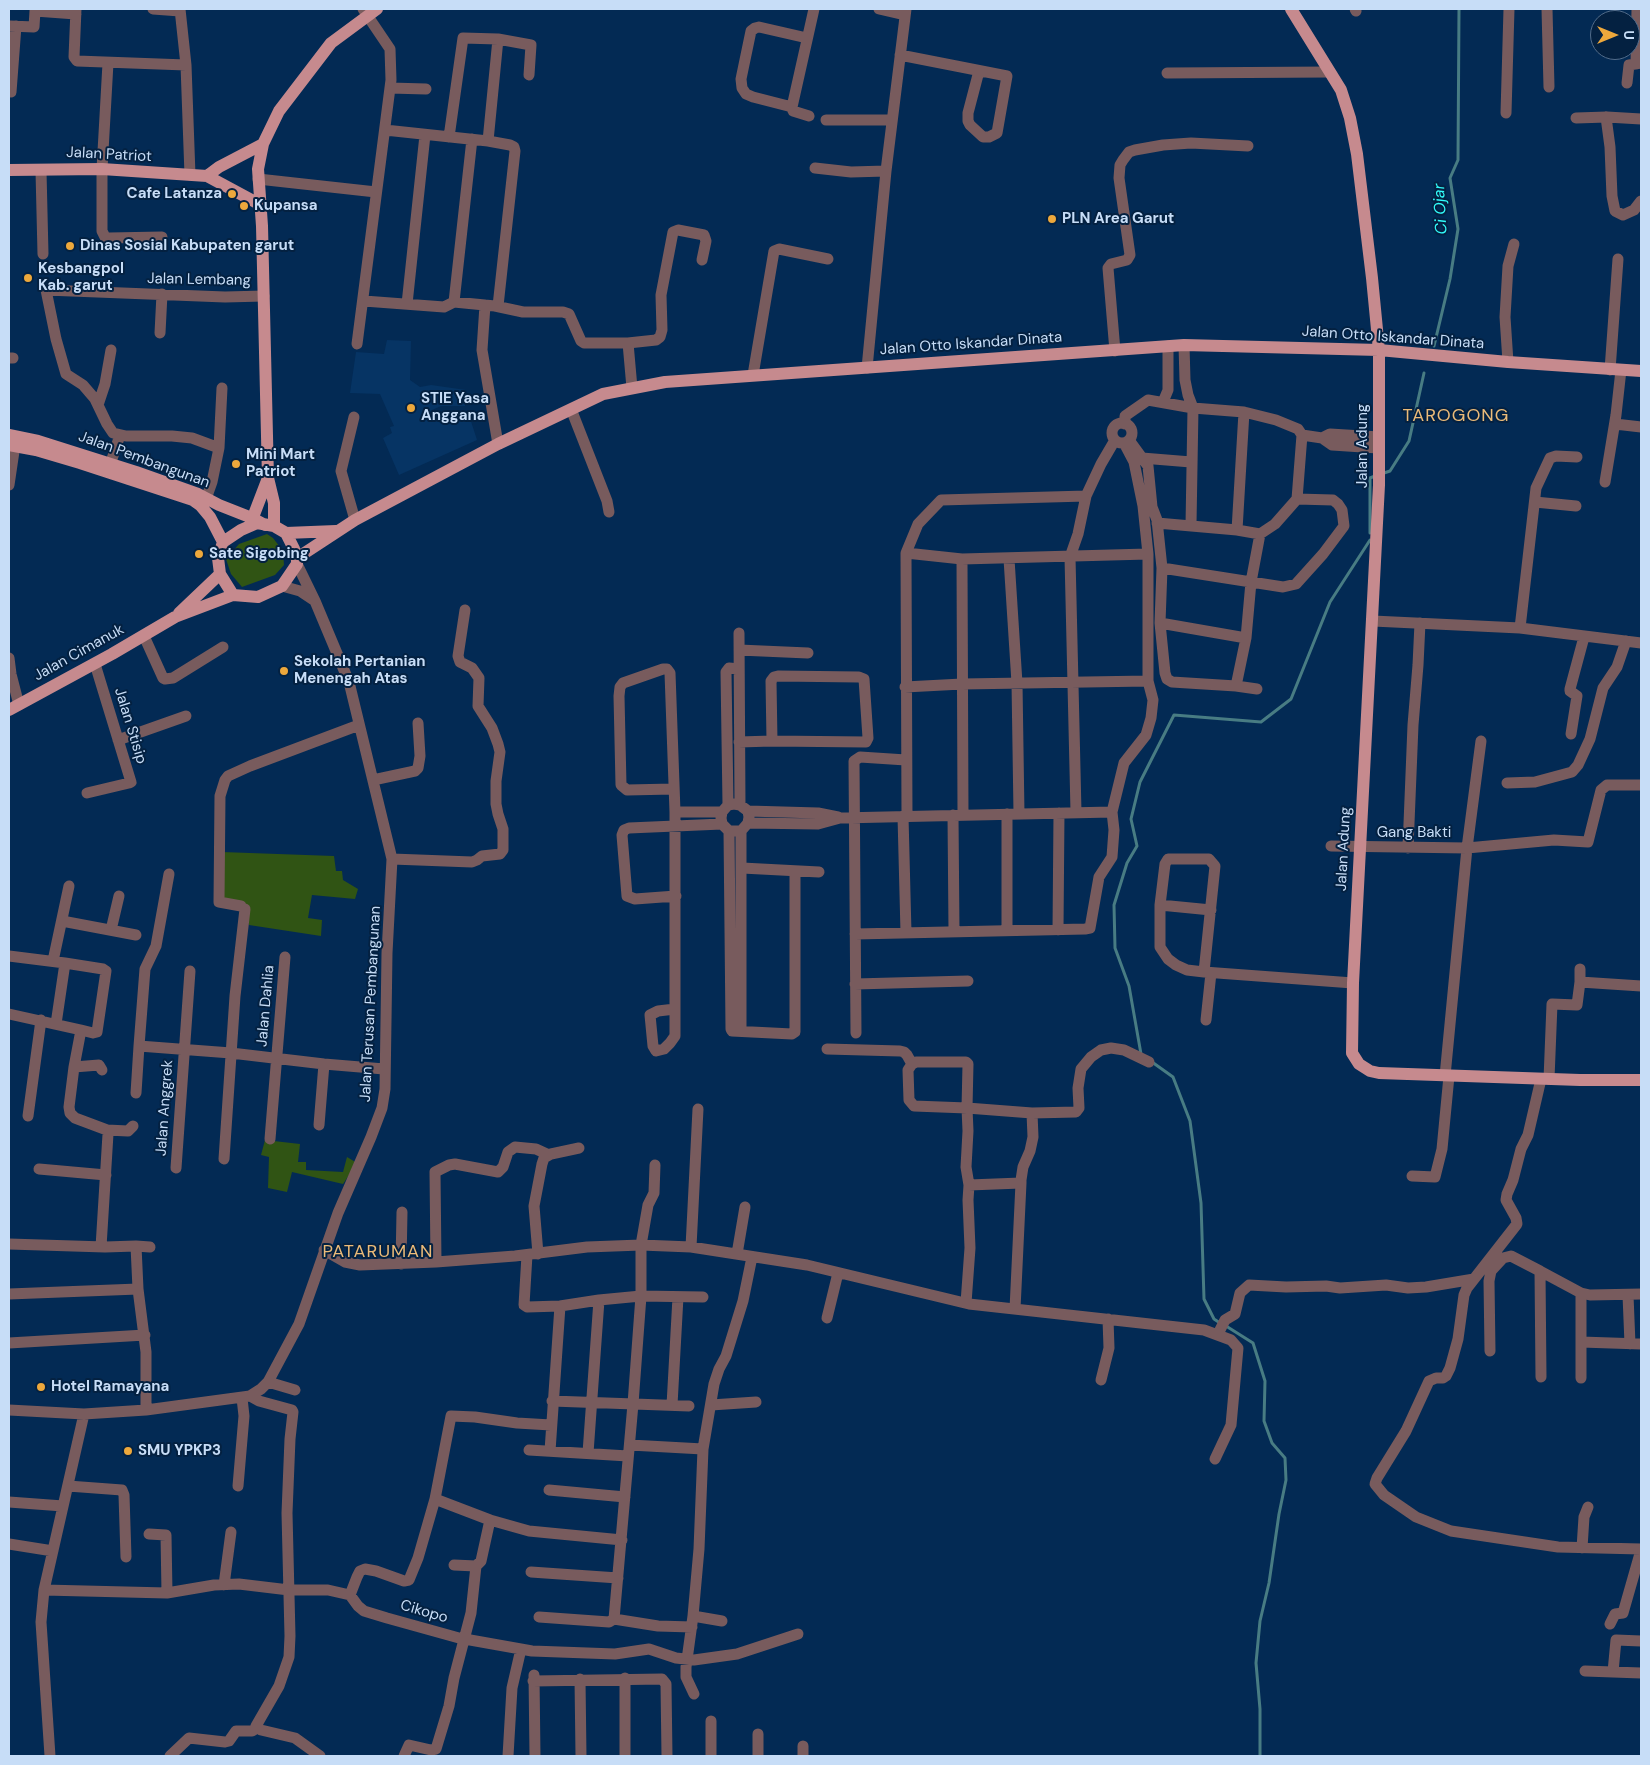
<!DOCTYPE html>
<html>
<head>
<meta charset="utf-8">
<style>
	body { margin:0 }
	#map { position:relative; width:1650px; height:1765px; overflow:hidden; background:#032a54; font-family:"DM Sans",sans-serif }
	canvas { display:block }
	.frame { position:absolute; inset:0; border:10px solid #c7ddf7; pointer-events:none }
	.north { position:absolute; left:1590px; top:10px; width:50px; height:50px; box-sizing:border-box; background:#042141; border:1px solid #526c8a; border-radius:50%; rotate:90deg; font-size:14px; font-weight:700; line-height:20px; text-align:center; color:#c7ddf7 }
	.north::after { content:''; display:block; margin:auto; width:18px; height:22px; background:#eda83c; clip-path:polygon(50% 0,100% 100%,50% 72%,0 100%) }
</style>
</head>
<body>
<div id="map">
<canvas width="1650" height="1765"></canvas>
<div class="frame"></div>
<div class="north">U</div>
</div>
<script>
const ctx = document.querySelector('canvas').getContext('2d');
ctx.lineJoin = 'round';
function fill(path, color) { ctx.fillStyle = color; ctx.fill(path, 'evenodd'); }
const toPath = rows => new Path2D(rows.map(r => 'M' + r).join(''));
function strokePath(path, color, width, dash) { ctx.strokeStyle = color; ctx.lineWidth = width; ctx.lineCap = dash ? 'butt' : 'round'; ctx.setLineDash(dash || []); ctx.stroke(path); }
function write(font, color, halo, rows, align = 'center') {
  ctx.font = font + ' "DM Sans",sans-serif'; ctx.lineWidth = 4; ctx.setLineDash([]); ctx.textBaseline = 'middle'; ctx.strokeStyle = halo; ctx.fillStyle = color; for (const [text, x, y, turn = 0] of rows) {
    ctx.save(); ctx.translate(x, y); ctx.rotate((+turn || 0) * Math.PI / 180); ctx.textAlign = isNaN(turn) ? turn : align; if (halo) ctx.strokeText(text, 0, 0); ctx.fillText(text, 0, 0); ctx.restore();
  }
}
fill(toPath([
	[387,340,411,341,410,380,420,387,431,385,466,390,465,406,441,406,432,410,439,422,446,425,469,415,477,440,399,475,383,438,392,433,390,427,394,426,380,394,350,393,356,352,384,354]
]), '#063464');
fill(toPath([
	[267,534,273,538,283,551,284,565,275,575,242,587,231,574,226,559,239,544],
	[222,852,334,856,336,871,342,871,343,880,358,889,355,899,312,895,308,918,322,920,321,936,249,925,249,907,222,900],
	[265,1140,300,1144,298,1162,306,1162,306,1170,343,1172,347,1157,357,1163,343,1184,292,1172,287,1192,268,1188,269,1157,261,1155]
]), '#305414');
strokePath(toPath([
	[1434,346,1450,279,1458,229,1450,178,1458,160,1459,9],
	[1381,474,1390,471,1409,441,1424,373],
	[1370,533,1370,478,1375,476],
	[1141,1054,1129,986,1115,948,1114,905,1127,863,1137,846,1131,819,1140,782,1174,715,1261,722,1291,699,1330,602,1370,540],
	[1152,1062,1173,1077,1190,1121,1201,1203,1204,1299,1214,1319,1220,1323],
	[1226,1326,1253,1343,1265,1381,1264,1421,1272,1443,1285,1458,1286,1480,1279,1514,1269,1583,1260,1621,1256,1663,1260,1709,1260,1756]
]), '#487c83', 3);
strokePath(toPath([
	[35,9,35,11,76,14],
	[76,9,74,57,77,61,186,65],
	[153,9,180,11],
	[180,9,186,65,190,175],
	[879,9,905,15],
	[1355,9,1356,11],
	[1547,9,1549,87],
	[10,26,34,27,35,11],
	[900,55,1007,76,997,133,989,137,983,137,970,125,968,121,968,113,979,71],
	[108,63,102,169,102,231,105,237,109,238,162,237],
	[1636,64,1637,9],
	[1167,73,1330,72],
	[1627,83,1629,65,1641,63],
	[390,88,426,89],
	[11,92,16,26],
	[792,107,753,97,746,94,742,88,741,79,751,31,755,28,759,27,807,38],
	[1506,113,1509,9],
	[809,116,793,111,792,107,814,9],
	[1606,117,1610,147,1612,196,1615,211,1623,215,1634,210,1641,201],
	[1576,118,1607,117,1641,119],
	[826,120,892,120],
	[385,130,488,141,510,145,514,147,515,151,498,306],
	[449,137,463,38,498,39,531,45,529,75],
	[488,141,498,39],
	[815,168,851,172,886,171],
	[41,171,43,254],
	[258,179,376,192],
	[364,301,444,307,454,302,495,306,523,312,563,312,569,314,581,341,584,343,628,343,632,388],
	[454,302,472,139],
	[407,304,425,135],
	[485,305,482,350,498,444],
	[160,333,162,294],
	[628,343,656,340,660,337,662,330,661,295,673,232,678,230,704,235,706,241,702,260],
	[357,344,391,80,390,49,363,9],
	[1184,345,1185,380,1188,395,1193,408,1191,525],
	[1115,351,1108,268,1111,264,1127,260,1130,255,1119,178,1120,165,1123,160,1129,152,1135,150,1163,145,1191,143,1248,146],
	[9,358,13,358],
	[1508,362,1505,317,1508,266,1514,244],
	[867,368,886,171,906,9],
	[1610,370,1618,259],
	[753,375,774,251,779,249,828,259],
	[1163,402,1168,390,1168,346],
	[98,405,105,384,111,350],
	[571,409,607,501,609,512],
	[354,417,341,471,355,520],
	'1112 433a10 10 0 1 1 20 0a10 10 0 1 1-20 0Z',
	[1125,424,1125,416,1148,400,1193,408,1244,412,1276,420,1298,429,1302,435,1322,438,1332,445,1378,448],
	[1615,424,1641,427],
	[1322,438,1330,434,1379,437],
	[1129,440,1148,466,1152,507,1157,520,1162,568,1160,623,1165,673,1167,679,1172,682,1236,686,1257,689],
	[219,448,222,388],
	[1142,458,1191,462],
	[108,471,120,435],
	[1605,482,1616,415,1621,370],
	[9,485,16,438],
	[1535,502,1576,506],
	[200,505,206,499,212,482,219,448,192,438,172,436,126,436,113,433,107,424,95,399,83,385,66,374,56,339,46,290,225,297,264,296],
	[1157,523,1237,530,1260,534,1275,524,1297,499],
	[1237,530,1244,412],
	[906,553,918,524,941,500,1086,496],
	[962,559,963,815],
	[1009,559,1017,683,1019,814],
	[1162,568,1283,587,1296,584,1323,554,1344,526,1342,510,1338,504,1333,500,1297,499,1302,435],
	[282,586,300,591,315,601],
	[1373,621,1520,628,1641,643],
	[1160,623,1246,638],
	[1520,628,1536,488,1550,458,1556,456,1577,457],
	[739,633,740,805],
	[144,636,163,678,165,679,173,678,223,647],
	[739,650,808,653],
	[9,658,11,674,19,705],
	[1236,686,1246,638,1251,582,1260,534],
	[905,687,962,684,1148,681],
	[1571,734,1577,696,1570,691,1570,689,1584,637],
	[118,740,186,716],
	[739,742,772,741,866,742,868,738,864,679,859,677,778,676,774,677,771,681,772,741],
	[373,780,415,771,418,768,420,756,418,723],
	[1507,783,1535,782,1572,772,1578,765,1590,739,1603,688,1617,667,1626,641],
	[673,789,627,790,621,785,619,696,620,687,623,683,663,669,667,669,670,673,675,812,675,1036,670,1043,664,1049,656,1051,653,1046,650,1015,658,1011,675,1009],
	[87,793,129,783,131,782,95,664],
	[728,805,726,672,729,668,739,669],
	[748,811,818,813,838,817],
	[675,812,722,812],
	[1076,812,1070,557,1078,534,1086,496,1101,464,1115,440],
	[1007,814,1007,930],
	[953,815,954,932],
	[903,816,906,933],
	[907,816,906,553,962,559,1148,554],
	[748,823,818,824,840,818,1112,812,1124,763,1146,735,1151,718,1153,700,1148,681,1148,554,1143,506,1134,462,1124,443],
	[729,831,741,831,748,823,749,817,748,811,740,805,734,804,728,805,722,812,721,818,722,824,729,831,731,1029,732,1031,792,1034,795,1032,795,871],
	[1331,846,1467,848,1554,840,1588,842,1601,790,1607,785,1641,785],
	[1408,848,1413,725,1418,665,1420,623],
	[392,859,472,862,477,860,482,856,500,854,503,850,503,829,498,814,496,804,496,781,500,752,498,744,492,728,478,706,479,678,472,668,460,662,458,656,465,610],
	[742,868,819,872],
	[169,874,156,946,145,969,139,1046,231,1053,324,1064,384,1069],
	[676,896,635,899,627,896,622,835,624,830,629,828,722,824],
	[1160,905,1211,910],
	[241,906,219,902,220,796,225,780,228,776,250,766,359,725],
	[62,921,136,935],
	[111,930,119,896],
	[1058,930,1059,813],
	[855,934,1085,929,1090,928,1099,877,1112,857,1114,830,1112,812],
	[9,956,65,963,56,1024],
	[53,961,69,886],
	[65,963,103,969,106,971,97,1032,93,1033,81,1030],
	[1580,969,1580,982],
	[1204,972,1187,970,1176,965,1168,959,1160,947,1160,905,1165,864,1168,859,1209,859,1215,866,1204,972,1353,983],
	[855,984,968,981],
	[9,1014,81,1030,74,1067,69,1107,70,1113,75,1118,107,1130,128,1131,133,1126],
	[1206,1020,1211,973],
	[741,1031,741,831],
	[856,1033,854,761,860,757,906,760],
	[827,1049,900,1051,904,1052,907,1055,912,1064],
	[74,1067,99,1065,102,1070],
	[1445,1076,1467,848,1481,741],
	[1541,1079,1528,1135,1521,1149,1513,1180,1507,1194,1506,1200,1516,1218,1517,1224,1467,1288,1464,1295,1458,1339,1450,1368,1446,1376,1443,1378,1436,1378,1429,1381,1406,1431,1377,1478,1375,1484,1384,1495,1416,1517,1451,1531,1558,1547,1641,1549],
	[1549,1079,1552,1004,1577,1005,1580,982,1641,986],
	[136,1093,139,1046],
	[1032,1113,1076,1112,1079,1108,1078,1088,1081,1069,1091,1057,1101,1050,1111,1048,1124,1050,1149,1062],
	[28,1116,41,1020],
	[319,1125,324,1064],
	[270,1139,285,957],
	[224,1159,235,996,245,909],
	[176,1168,190,971],
	[39,1169,106,1175],
	[1412,1176,1435,1177,1442,1149,1449,1076],
	[9,1244,105,1247,136,1246,138,1289,146,1352,146,1410],
	[136,1246,150,1247],
	[101,1247,108,1134,107,1130],
	[691,1247,698,1109],
	[324,1250,345,1262,360,1265,436,1262,515,1256,587,1247,641,1245,691,1247,807,1265,969,1304,1204,1330,1231,1340,1238,1348,1231,1425,1215,1459],
	[538,1254,534,1206,542,1164,544,1158,551,1154,579,1148],
	[737,1254,745,1207],
	[527,1255,524,1305,527,1307,560,1306,599,1300,641,1296,703,1297],
	[436,1262,435,1172,449,1165,455,1164,498,1172,503,1167,508,1152,515,1147,536,1149,549,1155],
	[401,1264,402,1212],
	[9,1294,138,1289],
	[1641,1294,1590,1295,1581,1293,1581,1342,1641,1344],
	[1628,1295,1630,1344],
	[966,1303,970,1248,968,1200,969,1185],
	[1015,1309,1021,1183,1021,1180,1023,1167,1030,1151,1033,1137,1032,1113,967,1108,914,1106,909,1100,908,1070,912,1064,916,1062,966,1062,968,1064,967,1108,968,1131,966,1167,969,1185,1021,1183],
	[827,1318,838,1273],
	[1218,1334,1225,1320,1235,1314,1240,1293,1249,1285,1286,1287,1326,1286,1340,1288,1386,1285,1408,1288,1426,1287,1474,1279],
	[9,1343,145,1335],
	[1490,1351,1489,1281,1491,1271,1503,1258,1511,1256,1540,1271],
	[1541,1377,1540,1271,1581,1293],
	[1581,1378,1581,1342],
	[1101,1380,1109,1348,1108,1319],
	[268,1382,295,1390],
	[250,1396,259,1401,292,1410,293,1412,290,1439,287,1513,290,1636,289,1657,279,1686,256,1726,261,1730,295,1738,320,1756],
	[552,1401,689,1406],
	[672,1405,678,1297],
	[711,1405,756,1402],
	[9,1410,84,1414,146,1410,250,1396,261,1389,268,1382,299,1324,338,1213,371,1137,382,1108,385,1089,387,953,392,859,349,682,315,601,297,564],
	[630,1445,703,1449,699,1549,693,1616,722,1621],
	[703,1449,714,1384,719,1369,726,1356,743,1301,752,1257],
	[529,1450,628,1456],
	[550,1451,560,1306],
	[588,1453,599,1300],
	[68,1486,122,1490,124,1495,126,1557],
	[238,1486,244,1416,242,1398],
	[549,1490,625,1497],
	[435,1499,490,1520],
	[9,1502,63,1506],
	[149,1534,166,1535,167,1593],
	[9,1544,53,1551],
	[1582,1548,1584,1517,1588,1507],
	[454,1565,476,1566,481,1561,490,1520,529,1531,622,1540],
	[531,1572,618,1578],
	[224,1585,231,1532],
	[44,1590,167,1593,214,1585,239,1584,289,1590,328,1590,350,1595,358,1606,364,1611,387,1618,459,1638,532,1651,615,1654,649,1649,676,1658,694,1660,737,1654,798,1634],
	[350,1595,357,1577,360,1571,365,1569,376,1571,404,1581,409,1580,418,1558,435,1499,451,1416,475,1417,517,1423,551,1425],
	[693,1616,686,1667,686,1677,694,1694],
	[539,1617,609,1622,614,1619,633,1404,641,1296,641,1245,648,1205,654,1193,655,1165],
	[614,1619,658,1626,692,1627],
	[1610,1624,1615,1614,1623,1613,1641,1550],
	[1585,1671,1641,1673],
	[1613,1672,1616,1640,1641,1641],
	[534,1675,535,1756],
	[580,1679,581,1756],
	[533,1681,662,1679,666,1684,667,1756],
	[711,1721,711,1756],
	[50,1756,41,1622,44,1590,84,1414],
	[170,1756,189,1738,225,1742,229,1741,236,1731,252,1731,257,1728],
	[404,1756,409,1745,431,1750,436,1749,449,1706,454,1678,471,1613,476,1566],
	[508,1756,512,1688,521,1649],
	[625,1756,625,1678],
	[758,1756,758,1734],
	[803,1756,803,1746]
]), '#785b5d', 11);
strokePath(toPath([
	[1291,9,1341,90,1350,118,1357,154,1372,278,1379,350,1379,485,1353,983,1352,1053,1359,1064,1370,1071,1379,1073,1580,1080,1641,1080],
	[9,170,102,169,207,176,259,204],
	[207,176,219,167,263,144],
	[9,435,38,441,136,472,198,494,219,505,252,518,265,525],
	[9,445,36,450,80,463,193,500,200,505,210,517,223,542],
	[250,525,268,478],
	[274,526,274,503,268,478,262,226,258,169,263,144,279,111,331,43,377,9],
	[286,533,336,531],
	[297,558,355,520,498,444,603,394,665,382,1184,345,1379,350,1508,362,1641,371],
	[179,613,220,574],
	[9,710,112,654,175,617,233,595,258,597,282,586,297,564,297,560,294,549,286,533,274,526,257,523,241,530,223,542,218,558,220,574,233,595]
]), '#c68a8e', 12);
for (const [x, y, r, color] of [
	[232,194,5,"#eda83c"],
	[244,206,5,"#eda83c"],
	[1052,219,5,"#eda83c"],
	[70,246,5,"#eda83c"],
	[28,278,5,"#eda83c"],
	[411,408,5,"#eda83c"],
	[236,464,5,"#eda83c"],
	[199,554,5,"#eda83c"],
	[284,671,5,"#eda83c"],
	[41,1387,5,"#eda83c"],
	[128,1451,5,"#eda83c"]
]) { const dot = new Path2D(); dot.arc(x, y, r, 0, 2 * Math.PI); ctx.fillStyle = color; ctx.fill(dot); strokePath(dot, '#042141', 2); }
write('15px', '#c7ddf7', '#042141', [
	["Jalan Patriot",109,155,3],
	["Jalan Lembang",199,280,1],
	["Jalan Otto Iskandar Dinata",1393,338,4],
	["Jalan Otto Iskandar Dinata",971,344,-4],
	["Jalan Adung",1363,446,-90],
	["Jalan Pembangunan",144,460,20],
	["Jalan Cimanuk",79,653,-29],
	["Jalan Stisip",130,726,73],
	["Gang Bakti",1414,833],
	["Jalan Adung",1344,849,-87],
	["Jalan Terusan Pembangunan",371,1004,-87],
	["Jalan Dahlia",266,1006,-85],
	["Jalan Anggrek",165,1108,-86],
	["Cikopo",424,1612,16]
]);
write('bold 15px', '#c7ddf7', '#042141', [
	["Cafe Latanza",222,194,"right"],
	["Kupansa",254,206],
	["PLN Area Garut",1062,219],
	["Dinas Sosial Kabupaten garut",80,246],
	["Kesbangpol",38,269],
	["Kab. garut",38,286],
	["STIE Yasa",421,399],
	["Anggana",421,416],
	["Mini Mart",246,455],
	["Patriot",246,472],
	["Sate Sigobing",209,554],
	["Sekolah Pertanian",294,662],
	["Menengah Atas",294,679],
	["Hotel Ramayana",51,1387],
	["SMU YPKP3",138,1451]
], 'left');
write('italic 16px', '#32fbfa', '#042141', [
	["Ci Ojar",1441,209,-93]
]);
ctx.letterSpacing = '1px';
write('18px', '#ebbb79', '#042141', [
	["TAROGONG",1456,416],
	["PATARUMAN",378,1252]
]);
ctx.letterSpacing = '0px';
</script>
</body>
</html>
